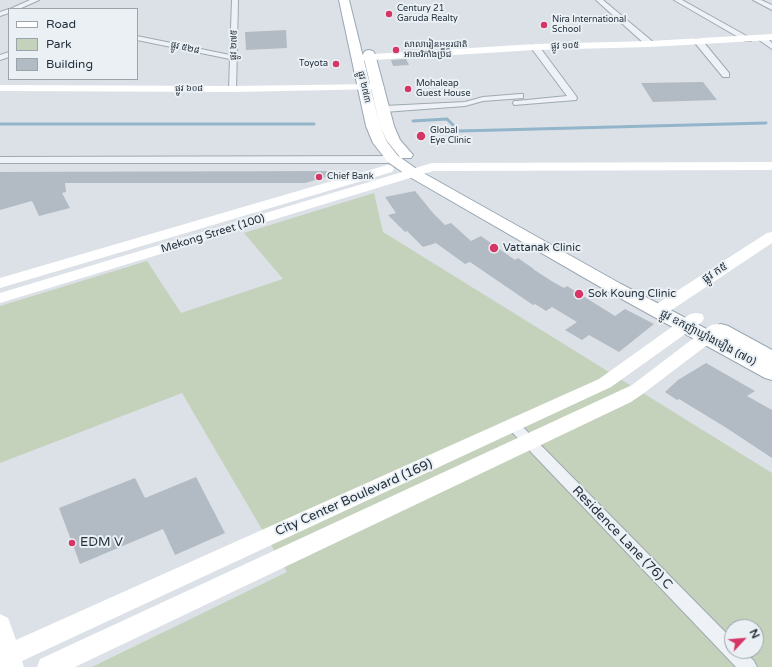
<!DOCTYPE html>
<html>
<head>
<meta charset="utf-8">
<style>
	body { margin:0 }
	#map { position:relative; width:772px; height:667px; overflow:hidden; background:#dbe1e7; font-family:"Varela Round",sans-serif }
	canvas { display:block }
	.legend { position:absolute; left:8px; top:8px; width:130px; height:72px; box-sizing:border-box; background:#eaf0f4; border:1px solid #9ba4ab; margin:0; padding:5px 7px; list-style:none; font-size:12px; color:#24313d }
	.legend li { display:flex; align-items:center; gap:8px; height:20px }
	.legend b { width:20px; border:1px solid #9ba4ab }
	.north { position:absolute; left:724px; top:619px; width:40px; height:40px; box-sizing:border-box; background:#eaf0f4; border:1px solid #9ba4ab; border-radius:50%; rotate:64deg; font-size:11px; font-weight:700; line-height:16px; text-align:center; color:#24313d }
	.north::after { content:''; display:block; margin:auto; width:14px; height:18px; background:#d63665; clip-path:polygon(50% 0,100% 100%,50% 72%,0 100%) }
</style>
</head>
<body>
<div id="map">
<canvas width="772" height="667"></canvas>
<ul class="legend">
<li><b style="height:5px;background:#fff"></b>Road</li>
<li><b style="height:11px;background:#c4d1bb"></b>Park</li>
<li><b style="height:11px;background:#b2bbc4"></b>Building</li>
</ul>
<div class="north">N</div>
</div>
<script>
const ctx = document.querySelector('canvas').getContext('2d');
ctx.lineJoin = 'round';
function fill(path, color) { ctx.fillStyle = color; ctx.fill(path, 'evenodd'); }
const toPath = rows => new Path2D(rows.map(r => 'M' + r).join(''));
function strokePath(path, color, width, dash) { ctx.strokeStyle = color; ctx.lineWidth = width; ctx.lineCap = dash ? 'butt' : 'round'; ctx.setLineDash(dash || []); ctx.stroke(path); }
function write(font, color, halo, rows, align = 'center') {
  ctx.font = font + ' "Varela Round","Noto Sans Khmer",sans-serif'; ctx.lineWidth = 4; ctx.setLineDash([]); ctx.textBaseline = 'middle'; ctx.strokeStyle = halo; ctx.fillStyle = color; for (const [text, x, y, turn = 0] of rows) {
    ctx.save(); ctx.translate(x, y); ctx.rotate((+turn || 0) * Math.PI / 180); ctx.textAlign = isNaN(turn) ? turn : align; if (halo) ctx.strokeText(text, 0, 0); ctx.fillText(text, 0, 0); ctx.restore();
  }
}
fill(toPath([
	[374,193,383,232,772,473,772,667,92,667,287,572,182,393,0,463,0,306,147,261,181,313,283,279,244,233],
	[732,627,756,627,756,651,732,651]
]), '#c4d1bb');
strokePath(toPath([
	[413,121,447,119,459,131,766,123],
	[0,124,314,124]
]), '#93b5ca', 3);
fill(toPath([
	[286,30,287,48,246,50,245,32],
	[406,59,409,65,393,66,391,60],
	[703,82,717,100,653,102,641,83],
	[333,171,334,175,305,183,65,183,66,192,62,193,70,208,39,216,32,201,0,210,0,172],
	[415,191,433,213,445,225,451,223,471,241,481,236,515,260,518,258,534,269,533,269,553,282,564,288,567,286,615,316,625,309,654,324,619,352,589,335,582,340,565,330,577,322,552,307,546,311,535,304,533,305,470,262,465,264,436,243,423,247,407,231,405,232,388,215,396,213,385,197],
	[706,363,755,391,747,396,772,410,772,458,725,427,679,399,677,400,665,392,678,380],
	[196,477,225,533,175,555,163,529,80,564,59,508,135,478,145,498]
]), '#b2bbc4');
const street = toPath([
	[30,0,39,0,19,9,10,9,30,0],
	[232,0,238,0,236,91,230,91,229,89,230,59,137,40,137,36,230,55,232,0],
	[596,0,603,0,653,42,653,46,647,46,596,0],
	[674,0,682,0,752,39,751,41,745,41,674,0],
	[753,0,761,0,772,5,772,10,753,0],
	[9,9,9,13,0,16,0,12,9,9],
	[759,36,765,36,772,43,772,49,759,40,759,36],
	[695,39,701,39,729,73,729,77,723,77,695,43,695,39],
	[532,45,538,45,576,96,577,98,576,100,514,105,513,103,514,101,517,101,567,96,532,49,532,45],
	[9,52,9,57,0,60,0,55,9,52],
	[520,94,523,94,523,98,483,101,465,106,384,112,380,109,384,106,465,102,483,97,520,94],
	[393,156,398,159,396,161,386,163,0,163,0,157,393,156],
	[513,420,518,422,732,639,732,651,744,651,754,661,757,667,736,667,508,428,506,425,508,422,513,420]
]);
const primary = toPath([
	[339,0,349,0,380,126,387,142,398,156,400,157,387,141,380,126,363,54,365,51,369,50,373,51,375,54,394,126,400,140,413,155,411,158,401,158,418,170,621,284,714,333,712,330,714,326,721,324,728,326,772,350,772,380,765,378,609,292,408,176,388,162,373,143,366,126,339,0]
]);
strokePath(street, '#a0a9b1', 2);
strokePath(primary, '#9aa7b3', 2);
fill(street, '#eef1f5');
fill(toPath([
	[772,34,772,40,650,47,535,50,357,61,352,58,357,55,535,44,650,41,772,34],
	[378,84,382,85,384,87,382,89,233,92,0,91,0,85,233,86,378,84],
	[772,162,772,170,433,171,0,303,0,293,432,163,772,162],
	[387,165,392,166,394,169,392,172,0,288,0,278,387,165],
	[772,232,772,243,664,315,658,316,652,315,650,311,652,307,767,233,772,232],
	[696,313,702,314,704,318,702,322,611,387,22,661,24,667,0,667,0,614,8,618,16,640,599,379,690,314,696,313],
	[717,324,723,325,725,329,723,333,644,393,631,402,75,667,37,667,40,659,617,392,632,385,711,325,717,324]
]), '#fff');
fill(primary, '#fff');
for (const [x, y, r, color] of [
	[389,14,4,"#d63665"],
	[544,25,4,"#d63665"],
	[396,50,4,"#d63665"],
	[336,64,4,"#d63665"],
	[408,89,4,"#d63665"],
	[421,136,5,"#d63665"],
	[319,177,4,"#d63665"],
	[494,248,5,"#d63665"],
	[579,294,5,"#d63665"],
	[72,543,4,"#d63665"]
]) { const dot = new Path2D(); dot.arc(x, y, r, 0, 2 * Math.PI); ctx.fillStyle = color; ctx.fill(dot); strokePath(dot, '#eaf0f4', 1.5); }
write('9px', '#24313d', '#eaf0f4', [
	["Century 21",397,9],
	["Garuda Realty",397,19],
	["Nira International",552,20],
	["School",552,30],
	["សាលារៀនអន្តរជាតិ",404,45],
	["អាមេរិកាំងប្រ៊ីជ",404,55],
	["Toyota",328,64,"right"],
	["Mohaleap",416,84],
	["Guest House",416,94],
	["Global",430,131],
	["Eye Clinic",430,141],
	["Chief Bank",327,177]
], 'left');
write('9px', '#24313d', '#eaf0f4', [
	["ផ្លូវ ២៧៥",234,45,-89],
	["ផ្លូវ ១០៥",565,46,-2],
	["ផ្លូវ ៥២៨",185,48,12],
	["ផ្លូវ ២៧៣",364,87,77],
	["ផ្លូវ ៦០៨",189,89]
]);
write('11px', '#24313d', '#eaf0f4', [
	["Mekong Street (100)",213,234,-17],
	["ផ្លូវ ក៥",715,273,-33],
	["ផ្លូវ ឧកញ៉ាឃ្លាំងមឿង (៧០)",708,338,28]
]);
write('11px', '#24313d', '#eaf0f4', [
	["Vattanak Clinic",503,248],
	["Sok Koung Clinic",588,294]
], 'left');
write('13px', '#24313d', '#eaf0f4', [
	["City Center Boulevard (169)",354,498,-24],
	["Residence Lane (76) C",622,538,46]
]);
write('13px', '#24313d', '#eaf0f4', [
	["EDM V",80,543]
], 'left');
</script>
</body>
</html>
